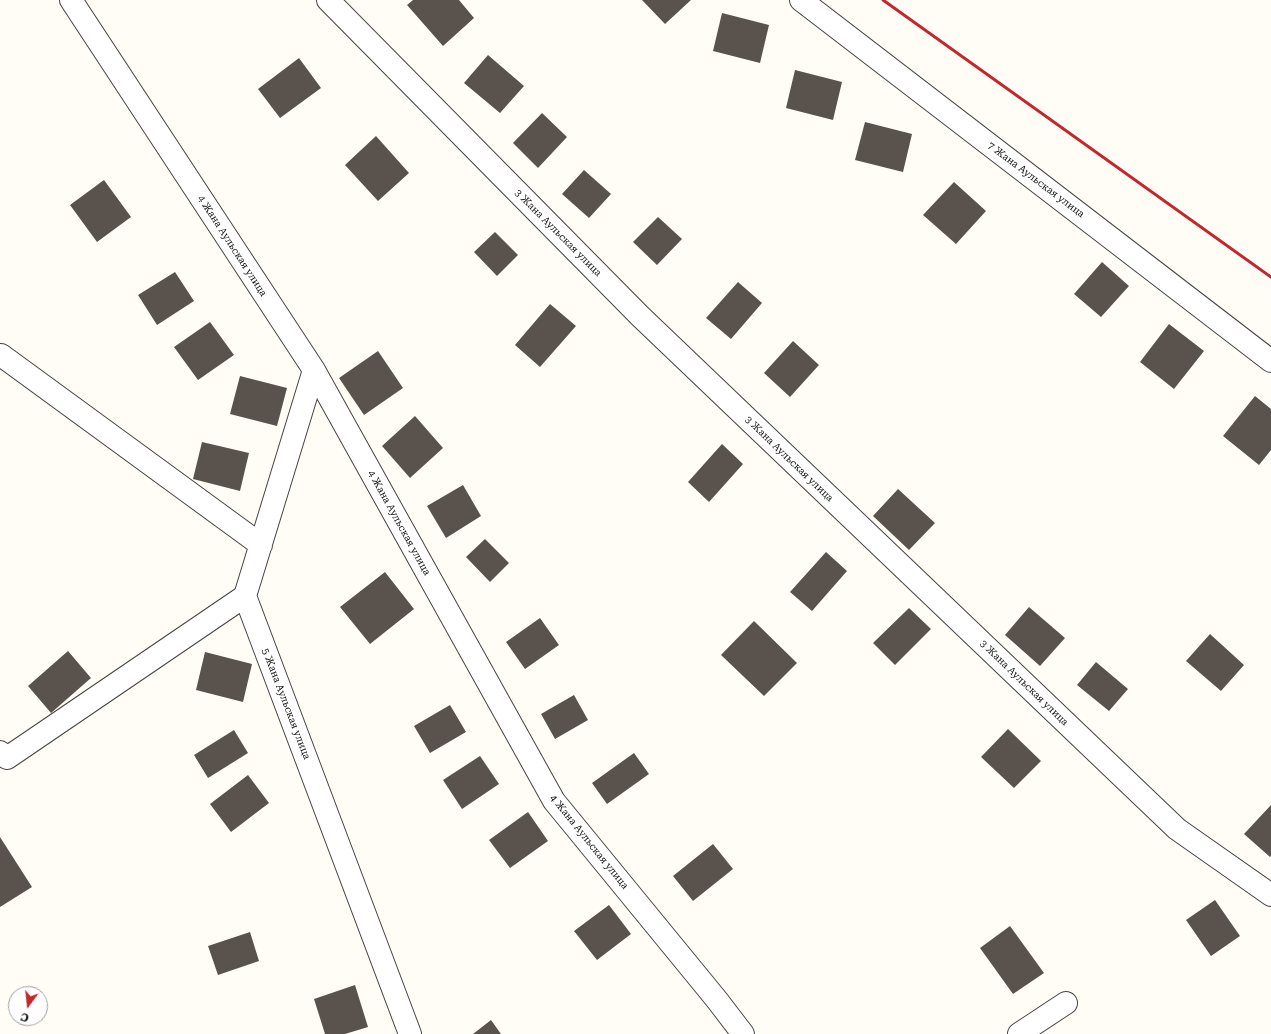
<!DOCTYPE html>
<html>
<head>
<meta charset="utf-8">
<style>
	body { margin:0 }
	#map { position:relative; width:1271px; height:1034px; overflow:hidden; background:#fffdf5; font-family:"Roboto Serif",serif }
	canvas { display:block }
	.north { position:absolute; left:8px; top:986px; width:40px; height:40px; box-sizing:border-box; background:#fff; border:1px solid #a0a0a0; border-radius:50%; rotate:195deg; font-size:11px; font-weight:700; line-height:16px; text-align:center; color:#111 }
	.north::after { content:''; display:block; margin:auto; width:14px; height:18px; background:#c4262e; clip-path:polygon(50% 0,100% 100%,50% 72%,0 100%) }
</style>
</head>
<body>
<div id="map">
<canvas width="1271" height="1034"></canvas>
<div class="north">С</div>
</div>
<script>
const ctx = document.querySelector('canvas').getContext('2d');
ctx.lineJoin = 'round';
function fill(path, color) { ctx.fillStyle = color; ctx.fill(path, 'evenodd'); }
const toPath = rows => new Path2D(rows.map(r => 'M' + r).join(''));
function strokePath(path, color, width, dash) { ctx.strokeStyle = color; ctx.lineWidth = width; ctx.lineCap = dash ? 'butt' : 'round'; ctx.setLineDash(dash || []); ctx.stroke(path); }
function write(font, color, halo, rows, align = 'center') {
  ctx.font = font + ' "Roboto Serif",serif'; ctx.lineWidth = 4; ctx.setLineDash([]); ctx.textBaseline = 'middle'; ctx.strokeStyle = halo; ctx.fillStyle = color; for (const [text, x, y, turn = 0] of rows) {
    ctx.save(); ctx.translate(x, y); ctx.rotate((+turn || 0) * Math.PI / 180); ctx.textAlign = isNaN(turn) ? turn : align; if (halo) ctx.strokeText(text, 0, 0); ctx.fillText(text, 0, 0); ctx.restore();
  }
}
fill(toPath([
	[413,0,459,0,474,18,443,46,407,5],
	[642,0,691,0,665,24],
	[722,13,769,25,760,63,713,51],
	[488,55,524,86,500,113,464,83],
	[299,58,321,88,280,118,258,89],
	[795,70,842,82,833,120,786,108],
	[542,113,567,137,538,168,513,143],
	[865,122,912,134,903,172,855,160],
	[376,136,409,173,378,201,345,165],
	[584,170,611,194,589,218,562,194],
	[104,180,131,217,97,242,70,205],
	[954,182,986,211,956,244,923,215],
	[658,217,682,239,657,265,633,242],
	[495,232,518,255,497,276,474,252],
	[1102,262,1129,286,1101,317,1074,294],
	[175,272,194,301,157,325,138,295],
	[738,282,762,303,731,339,706,318],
	[550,304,576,326,540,367,515,345],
	[210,322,234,355,198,380,174,347],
	[1169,324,1204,351,1174,389,1140,362],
	[793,341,819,365,790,397,764,373],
	[378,351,403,388,364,415,339,378],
	[240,376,287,388,277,426,230,414],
	[1255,396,1271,409,1271,450,1259,465,1223,436],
	[415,416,443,448,410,478,382,446],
	[202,442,249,453,240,491,193,479],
	[722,444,743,464,709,502,688,482],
	[463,485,481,516,446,538,427,506],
	[898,489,935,523,909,550,873,516],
	[485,539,509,563,490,582,466,557],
	[826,552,847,571,812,611,790,592],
	[385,572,414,609,370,644,340,607],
	[1029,607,1065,638,1040,666,1005,635],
	[909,608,931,629,895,665,873,643],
	[540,618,559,645,525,669,506,642],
	[754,621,797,663,764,696,721,655],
	[1210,634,1244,665,1221,691,1186,661],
	[68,651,91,678,51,713,28,686],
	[205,652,252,664,243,702,196,690],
	[1096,662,1128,689,1109,711,1077,685],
	[574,695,588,720,555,739,541,714],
	[450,705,466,732,430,753,414,726],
	[1008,729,1041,761,1014,788,981,757],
	[234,730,248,753,208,778,194,755],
	[634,753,649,774,607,804,592,783],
	[480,756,499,784,462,809,443,780],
	[248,775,269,803,231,832,210,804],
	[1271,805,1271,856,1270,857,1244,834],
	[528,812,548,841,510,868,489,840],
	[0,837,32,887,0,907],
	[713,844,733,869,693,901,673,876],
	[1215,900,1240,936,1211,956,1186,920],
	[609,905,631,934,597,960,574,931],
	[1010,926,1044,973,1013,994,980,948],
	[250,932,259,961,218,975,208,946],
	[355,985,368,1027,345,1034,325,1034,314,999],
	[491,1020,501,1034,473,1034]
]), '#5a524d');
const minor = toPath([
	[71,0,314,370,554,801,717,1000,743,1034],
	[328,0,640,316,1177,829,1271,895],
	[801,0,1271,361],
	[1,355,261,545],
	[314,370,245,596,410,1034],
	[0,752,7,758,245,596],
	[1019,1034,1066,1003]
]);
strokePath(minor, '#444', 24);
strokePath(minor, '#fff', 22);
strokePath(toPath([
	[883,0,1271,277]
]), '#c4262e', 3);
write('10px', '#111', '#fff', [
	["7 Жана Аульская улица",1036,180,37],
	["3 Жана Аульская улица",558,233,45],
	["4 Жана Аульская улица",232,246,57],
	["3 Жана Аульская улица",789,459,44],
	["4 Жана Аульская улица",399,523,61],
	["3 Жана Аульская улица",1024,683,44],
	["5 Жана Аульская улица",286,704,69],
	["4 Жана Аульская улица",589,842,51]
]);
</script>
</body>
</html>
